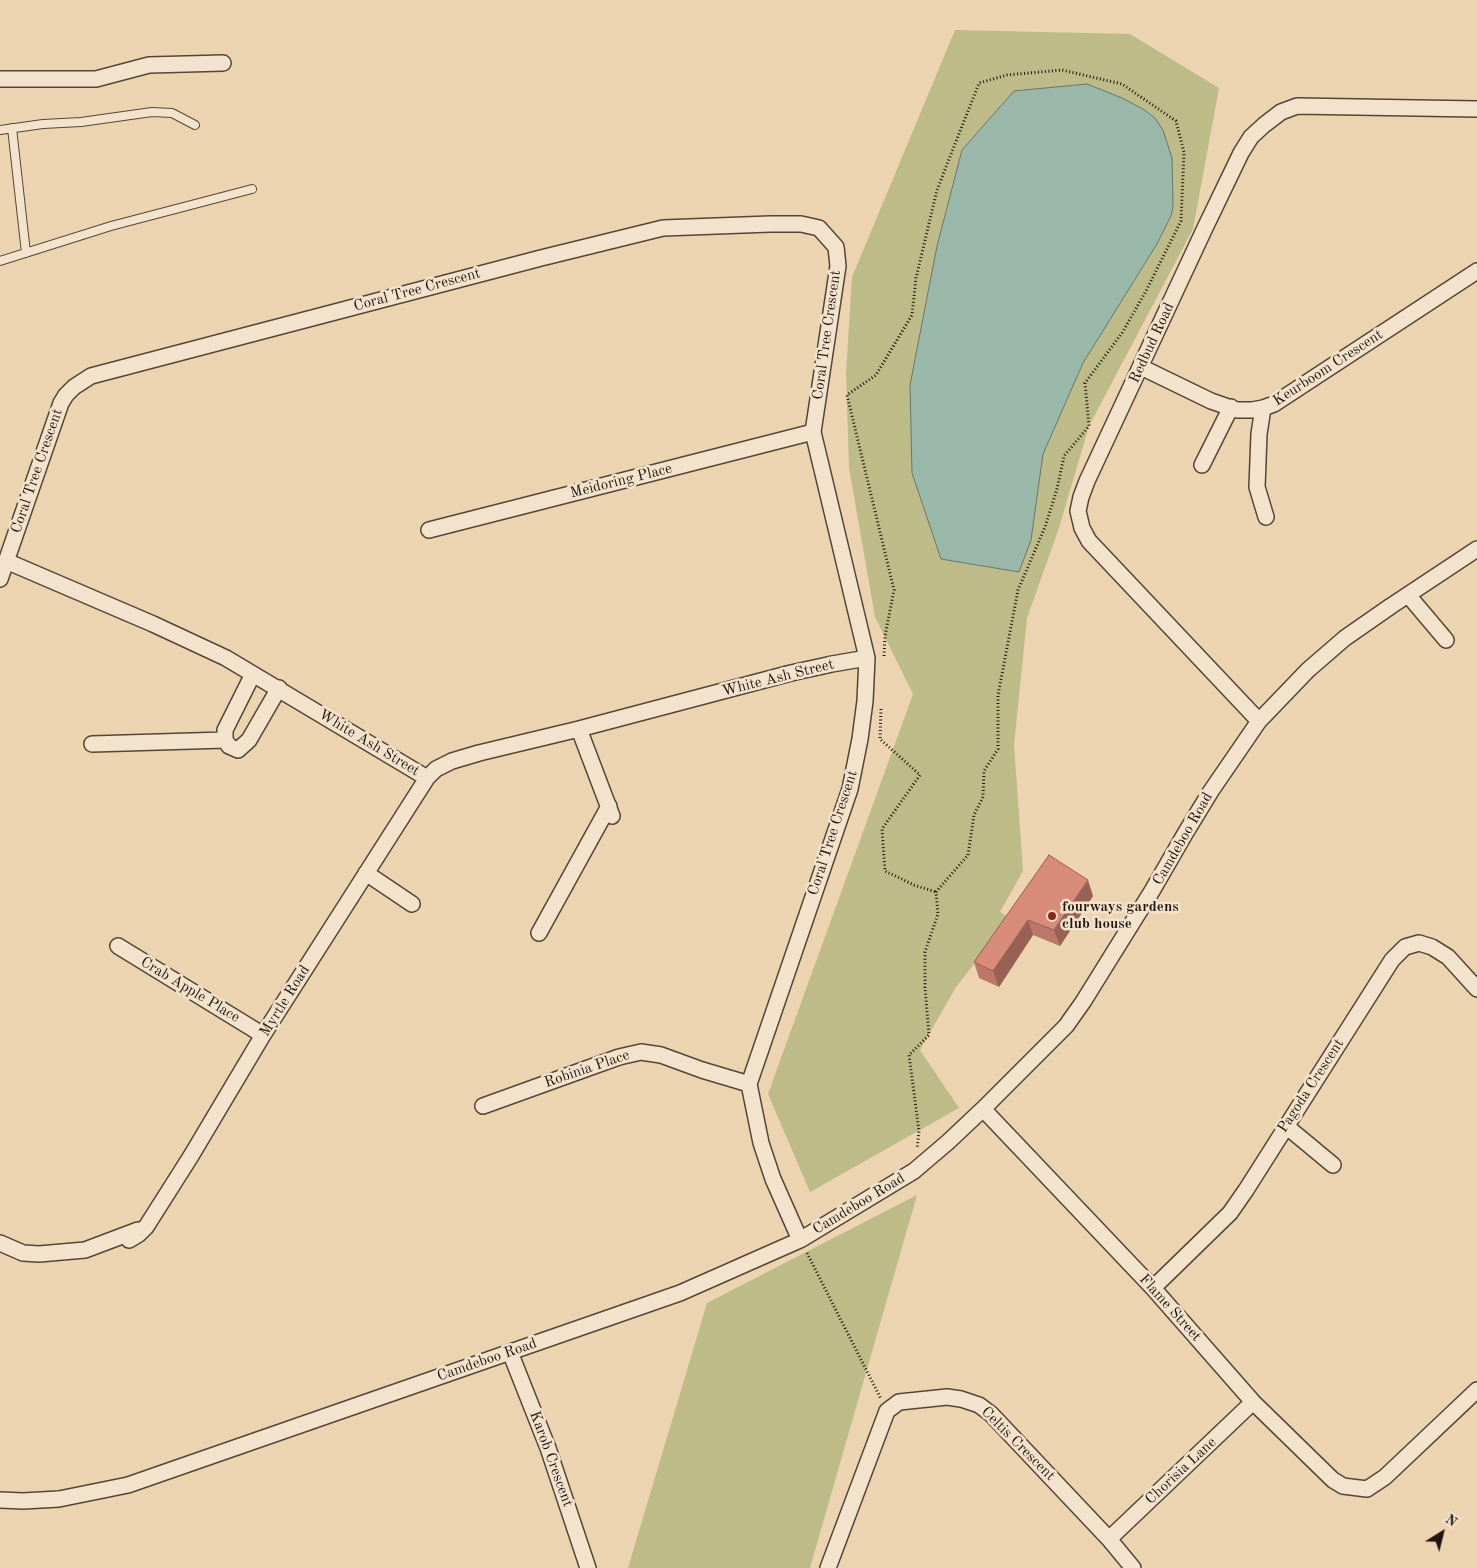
<!DOCTYPE html>
<html>
<head>
<meta charset="utf-8">
<style>
	body { margin:0 }
	#map { position:relative; width:1477px; height:1568px; overflow:hidden; background:#ecd4b1; font-family:"Old Standard TT",serif }
	canvas { display:block }
	.north { position:absolute; left:1417px; top:1508px; width:50px; height:50px; -webkit-text-stroke:4px #f3e3cc; paint-order:stroke; rotate:36deg; font-size:14px; font-weight:700; line-height:20px; text-align:center; color:#20160e }
	.north::after { content:''; display:block; margin:auto; width:18px; height:22px; background:#20160e; clip-path:polygon(50% 0,100% 100%,50% 72%,0 100%) }
</style>
</head>
<body>
<div id="map">
<canvas width="1477" height="1568"></canvas>
<div class="north">N</div>
</div>
<script>
const ctx = document.querySelector('canvas').getContext('2d');
ctx.lineJoin = 'round';
function fill(path, color) { ctx.fillStyle = color; ctx.fill(path, 'evenodd'); }
const toPath = rows => new Path2D(rows.map(r => 'M' + r).join(''));
function strokePath(path, color, width, dash) { ctx.strokeStyle = color; ctx.lineWidth = width; ctx.lineCap = dash ? 'butt' : 'round'; ctx.setLineDash(dash || []); ctx.stroke(path); }
function write(font, color, halo, rows, align = 'center') {
  ctx.font = font + ' "Old Standard TT",serif'; ctx.lineWidth = 5; ctx.setLineDash([]); ctx.textBaseline = 'middle'; ctx.strokeStyle = halo; ctx.fillStyle = color; for (const [text, x, y, turn = 0] of rows) {
    ctx.save(); ctx.translate(x, y); ctx.rotate((+turn || 0) * Math.PI / 180); ctx.textAlign = isNaN(turn) ? turn : align; if (halo) ctx.strokeText(text, 0, 0); ctx.fillText(text, 0, 0); ctx.restore();
  }
}
fill(toPath([
	[955,30,1130,34,1219,88,1193,229,1089,426,1059,528,1027,618,1014,745,1023,871,1000,912,1010,918,956,987,920,1050,959,1108,810,1192,768,1094,913,694,875,617,849,468,846,373,852,277],
	[917,1195,810,1568,628,1568,707,1303]
]), '#bdbb88');
const water = toPath([
	[1087,84,1122,98,1143,109,1155,118,1163,130,1172,158,1173,207,1171,216,1157,244,1083,363,1043,454,1031,540,1019,572,941,559,912,473,910,385,937,246,962,150,1014,91,1087,84]
]);
fill(water, '#99b8aa');
strokePath(water, '#69776c', 1);
const lane = toPath([
	[12,128,26,253],
	[0,130,43,124,81,122,152,112,172,113,195,125],
	[0,261,111,226,252,189]
]);
const street = toPath([
	[0,79,96,79,149,65,223,63],
	[1141,367,1211,401,1237,410,1252,410,1263,408,1274,404,1477,271],
	[1263,408,1259,434,1257,487,1266,517],
	[1202,465,1231,407],
	[429,530,813,432],
	[6,561,153,624,226,658,427,778,436,769,452,761,479,753,579,729,791,673,832,664,867,658],
	[0,579,61,403,66,395,74,387,91,376,541,258,663,228,770,224,801,224,819,228,836,247,838,266,813,432,867,658,865,701,860,739,850,789,749,1084,761,1143,773,1179,800,1240],
	[1408,595,1446,640],
	[253,674,225,730,225,740,229,746,238,750,249,740,279,688],
	[1259,721,1089,541,1082,528,1078,511,1081,497,1087,481,1204,230,1241,153,1251,137,1264,125,1281,112,1297,106,1477,109],
	[579,729,612,816],
	[92,744,225,740],
	[366,873,412,904],
	[539,933,609,806],
	[118,946,263,1035],
	[483,1106,619,1057,641,1052,661,1055,702,1070,749,1084],
	[983,1109,1153,1288,1253,1402,1333,1480,1343,1486,1367,1489,1385,1477,1477,1390],
	[1286,1126,1333,1165],
	[146,1227,129,1240,139,1234,146,1227,191,1156,263,1035,427,778],
	[0,1243,23,1253,39,1254,85,1250,138,1230],
	[1153,1288,1230,1213,1246,1190,1392,960,1405,947,1419,943,1432,947,1448,957,1477,989],
	[510,1352,548,1448,588,1568],
	[0,1500,23,1501,59,1499,128,1485,680,1293,800,1240,914,1171,948,1142,983,1109,1066,1026,1083,1002,1152,891,1186,832,1211,791,1259,721,1308,670,1345,638,1391,606,1477,549],
	[1109,1539,1253,1402],
	[828,1568,887,1411,899,1402,947,1397,961,1399,979,1405,991,1414,1109,1539,1133,1568]
]);
strokePath(lane, '#534637', 10);
strokePath(street, '#534637', 18);
strokePath(toPath([
	[884,656,885,636,894,590,847,395,876,375,912,315,916,278,937,190,979,83,1007,75,1062,70,1122,84,1176,121,1184,152,1181,221,1146,291,1122,333,1085,383,1089,426,1064,456,1057,489,1045,527,1018,590,998,695,998,749,984,771,983,797,974,815,968,855,936,892,938,914,925,952,925,987,929,1035,909,1055,919,1131,917,1149],
	[881,709,880,739,920,775,882,829,885,871,914,885,936,892],
	[807,1253,881,1399]
]), '#20160e', 3, [1, 2.5]);
strokePath(lane, '#f3e3cc', 8);
strokePath(street, '#f3e3cc', 15);
fill(toPath([
	[1049,855,1093,896,1060,946,1033,935,999,987,979,978,974,962]
]), '#bb7868');
fill(toPath([
	[1088,880,1093,896,1060,946,1054,930],
	[1028,920,1033,935,999,987,993,971]
]), '#986155');
const building = toPath([
	[1049,855,1088,880,1054,930,1028,920,993,971,974,962,1049,855]
]);
fill(building, '#d98b79');
strokePath(building, '#986155', 1);
for (const [x, y, r, color] of [
	[1052,916,5,"#8f2418"]
]) { const dot = new Path2D(); dot.arc(x, y, r, 0, 2 * Math.PI); ctx.fillStyle = color; ctx.fill(dot); strokePath(dot, '#f3e3cc', 2); }
write('15px', '#20160e', '#f3e3cc', [
	["Coral Tree Crescent",417,290,-15],
	["Coral Tree Crescent",827,335,-82],
	["Redbud Road",1152,343,-65],
	["Keurboom Crescent",1328,368,-33],
	["Coral Tree Crescent",37,471,-71],
	["Meidoring Place",621,481,-14],
	["White Ash Street",778,678,-14],
	["White Ash Street",369,743,31],
	["Coral Tree Crescent",833,833,-72],
	["Camdeboo Road",1183,839,-60],
	["Crab Apple Place",190,990,31],
	["Myrtle Road",285,1001,-58],
	["Robinia Place",587,1069,-19],
	["Pagoda Crescent",1311,1086,-57],
	["Camdeboo Road",859,1204,-31],
	["Flame Street",1170,1308,48],
	["Camdeboo Road",487,1360,-19],
	["Celtis Crescent",1018,1444,45],
	["Karob Crescent",551,1459,70],
	["Chorisia Lane",1181,1471,-43]
]);
write('bold 15px', '#20160e', '#f3e3cc', [
	["fourways gardens",1062,907],
	["club house",1062,924]
], 'left');
</script>
</body>
</html>
